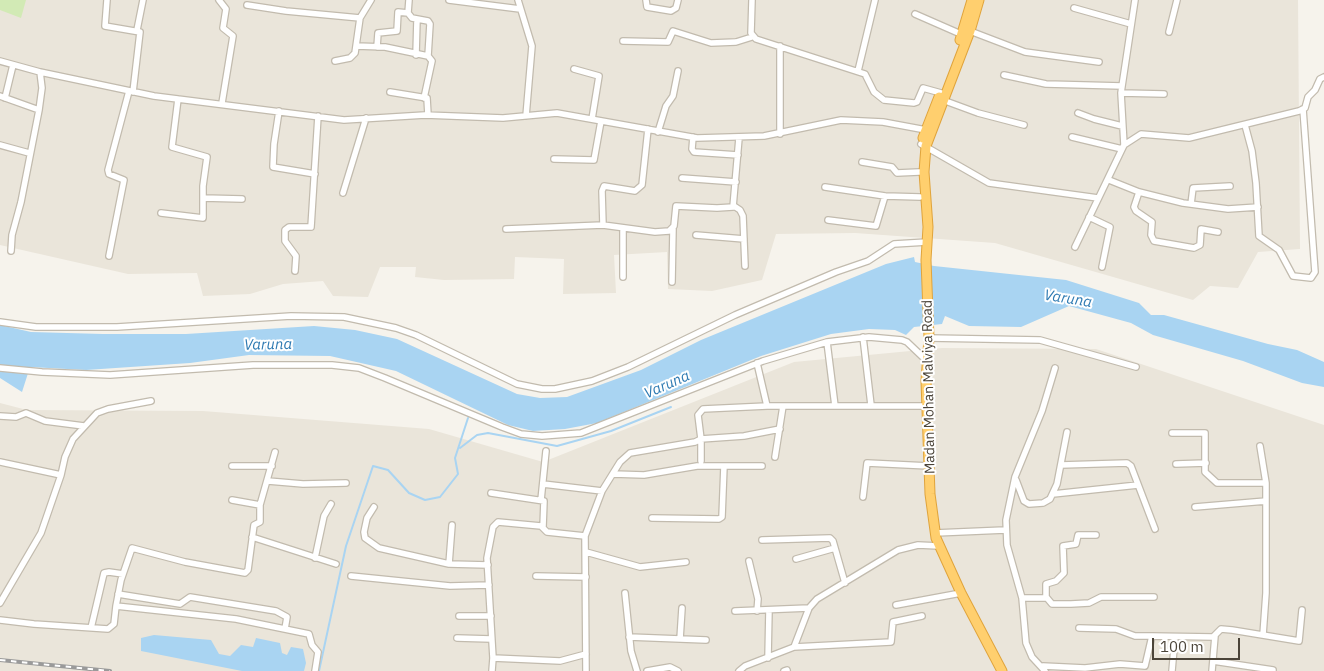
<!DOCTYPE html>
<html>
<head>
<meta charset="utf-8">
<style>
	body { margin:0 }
	#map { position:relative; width:1324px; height:671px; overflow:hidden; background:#f6f3ec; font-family:"IBM Plex Sans",sans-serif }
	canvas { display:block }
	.scale { position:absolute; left:1152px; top:638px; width:88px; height:22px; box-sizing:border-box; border:2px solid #4b4439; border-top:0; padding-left:6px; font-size:15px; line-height:18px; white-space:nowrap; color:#4b4439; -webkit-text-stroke:4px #fff; paint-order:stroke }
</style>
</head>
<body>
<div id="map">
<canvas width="1324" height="671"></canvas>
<div class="scale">100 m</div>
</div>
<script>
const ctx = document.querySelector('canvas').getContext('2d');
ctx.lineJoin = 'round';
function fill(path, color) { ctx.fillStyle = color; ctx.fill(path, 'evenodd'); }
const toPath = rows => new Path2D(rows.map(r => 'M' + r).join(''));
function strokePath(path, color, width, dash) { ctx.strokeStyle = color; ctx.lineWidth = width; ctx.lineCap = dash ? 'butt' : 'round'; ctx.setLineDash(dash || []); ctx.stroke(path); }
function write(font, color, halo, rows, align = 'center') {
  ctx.font = font + ' "IBM Plex Sans",sans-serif'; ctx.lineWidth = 4; ctx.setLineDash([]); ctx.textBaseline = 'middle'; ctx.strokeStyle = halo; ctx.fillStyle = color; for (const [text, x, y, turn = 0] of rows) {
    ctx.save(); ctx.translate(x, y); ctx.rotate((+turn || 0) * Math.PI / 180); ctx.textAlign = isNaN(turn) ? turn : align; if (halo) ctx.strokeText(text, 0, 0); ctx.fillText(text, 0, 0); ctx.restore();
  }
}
fill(toPath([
	[0,0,1298,0,1300,249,1258,252,1238,288,1210,286,1193,300,995,243,855,233,776,234,762,280,712,291,668,289,667,252,614,255,616,293,563,294,564,259,515,257,514,279,444,280,415,277,416,267,380,267,368,297,333,296,323,281,283,284,250,294,203,296,197,273,128,274,0,245],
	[942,348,1096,349,1324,425,1324,671,0,671,0,403,27,410,203,411,429,429,543,462,794,362]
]), '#eae5da');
fill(toPath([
	[0,0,26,0,21,18,0,10]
]), '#d2eab5');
fill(toPath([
	[914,257,915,262,934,266,1066,280,1139,303,1151,315,1164,315,1268,344,1297,350,1324,362,1324,387,1302,383,1243,361,1153,335,1131,323,1069,306,1021,327,969,326,945,316,942,324,914,327,906,335,895,330,869,329,831,334,761,356,597,423,565,429,533,431,508,425,396,371,330,356,249,355,190,363,86,370,30,367,22,392,0,378,0,325,31,332,103,334,186,334,314,326,355,330,397,339,517,394,540,398,567,397,641,370,701,340,886,264],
	[154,635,211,640,219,654,230,656,241,645,253,647,256,638,280,643,282,653,287,655,291,647,303,649,306,663,304,671,242,671,141,651,141,638]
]), '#a9d4f2');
strokePath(toPath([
	[460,448,477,435,488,433,557,446,611,431,671,407],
	[319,671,346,546,373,466,388,470,409,493,425,500,440,497,458,474,455,458,468,418]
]), '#a9d4f2', 2);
const minor = toPath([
	[107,0,105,26,140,32,133,92],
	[219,0,226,9,223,28,233,36,222,103],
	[449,0,520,9],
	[518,0,532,46,526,116],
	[646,0,647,7,671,11,676,8,678,0],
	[752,0,751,33,756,39,865,74,874,92,884,100,914,103,917,102,923,88,941,93],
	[247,5,286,11,360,18],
	[1074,8,1131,24],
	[915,14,963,35],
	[137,30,143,0],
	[970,31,1025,52,1099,62],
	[1169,32,1177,0],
	[623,41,668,42,673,31,711,43,736,42,752,37],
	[356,46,385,47,428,56,430,24,428,21,412,18,408,13,409,0],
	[780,46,780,134],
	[377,47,378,33,397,31,398,12,408,13],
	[416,55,417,19],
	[0,61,40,72,154,96,344,120,425,115,503,118,557,113,697,138,764,136,841,120,883,122,926,130],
	[335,61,350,58,355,53,360,18,371,0],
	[574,69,599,76,592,119],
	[858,71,875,0],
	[1004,75,1046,84,1122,86],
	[390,92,427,98,428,115],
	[1121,93,1164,94],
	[0,96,39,110],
	[5,98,13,65],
	[424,98,432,61,428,56],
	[940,99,978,113,1024,125],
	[279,111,274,144,273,167,315,174],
	[1078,113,1094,119,1122,126],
	[1245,125,1252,151,1256,183,1259,236,1279,250,1293,276,1311,278,1315,272,1303,109],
	[658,132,666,106,673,96,678,71],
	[693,137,692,149,694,152,738,155],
	[1072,137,1122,149],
	[921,144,989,183,1098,198],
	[0,145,29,153],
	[1124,145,1141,134,1189,138,1299,111,1305,108,1308,97,1315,90,1320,79,1324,77],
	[554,159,594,160,601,121],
	[862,162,892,167,897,173,919,172],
	[682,178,736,182],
	[1109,180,1139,192,1183,203,1228,209,1258,207],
	[825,187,885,196,920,197],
	[1139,192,1134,207,1136,211,1152,222,1151,235,1154,241,1194,248,1200,245,1201,229,1218,232],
	[343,193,366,118],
	[203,198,242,199],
	[1191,204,1193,188,1230,186],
	[734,206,740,210,743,216,745,266],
	[161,213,203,218,203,186,207,157,172,147,178,99],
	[1089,217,1110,227,1102,267],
	[828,220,876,226,885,196],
	[603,225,655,232,669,231,674,226,676,206,717,208,733,207,739,138],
	[623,228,623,277],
	[506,229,603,225,602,191,604,186,635,191,642,185,648,129],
	[696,235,744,239],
	[1075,247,1124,145,1121,93,1135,0],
	[11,251,12,235,21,202,39,110,42,88,40,72],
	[109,256,124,180,109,174,108,170,129,91],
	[295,271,296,256,285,241,285,230,289,227,311,227,318,116],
	[672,282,673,229],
	[0,322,36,327,117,327,291,316,344,317,396,328,416,335,517,384,542,389,555,389,592,381,628,367,735,315,836,272,868,261,894,244,927,242],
	[863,337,871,405],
	[929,338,1040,340,1136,367],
	[827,342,835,406],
	[757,363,767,406],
	[0,368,42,372,110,375,253,365,332,365,359,368,385,378,502,427,521,434,542,436,581,433,763,361,827,342,869,337,902,340,907,342,927,361],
	[0,416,16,417,26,413,45,421,84,426],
	[1172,433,1205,433,1205,472,1217,483,1266,483],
	[1260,446,1266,483,1266,593,1263,635],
	[775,457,783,406],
	[701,461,701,439,744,436,780,429],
	[0,462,61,475],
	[1176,464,1206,463],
	[1061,465,1127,463,1131,466,1155,529],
	[232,466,272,466],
	[613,474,644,475,697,466,762,466],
	[1016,480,1024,501,1029,504,1043,503,1050,499,1057,484,1067,432],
	[268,481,303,484,346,483],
	[543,484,602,491],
	[491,493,544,501,543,527],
	[1053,494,1138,485],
	[863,497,867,463,929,466],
	[232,500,260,505],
	[541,500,546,451],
	[374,507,367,518,364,532,365,538,379,548,449,564,488,565],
	[1195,507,1266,501],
	[652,518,719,519,722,517,724,466],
	[935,533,1005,530],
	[585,536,547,532,541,526,498,522,493,527,487,558,493,658,560,661,586,654],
	[252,537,336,564],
	[762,540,830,538,833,541,845,583],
	[586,552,640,567,686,562],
	[315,558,324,516,331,504],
	[796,559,835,548],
	[749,561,758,599,757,611],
	[449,564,452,525],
	[351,576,450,586,489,585],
	[536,576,586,577],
	[625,593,631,651,637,671],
	[118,594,180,604,190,597,276,611,287,617,285,629],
	[1022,598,1047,598,1052,604,1071,604,1089,603,1101,597,1154,597],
	[1046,598,1046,584,1056,581,1064,573,1063,546,1076,544,1078,535,1096,535],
	[0,603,41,533,61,475,65,457,73,439,97,413,108,409,151,401],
	[896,605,961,593],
	[116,606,121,580,132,548,185,562,245,573,248,570,254,525,260,522,260,505,275,452],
	[735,611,809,608],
	[459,616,491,616],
	[0,620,34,624,108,629,114,624,116,606,236,619,309,634,312,645,318,652,315,671],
	[91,628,104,573,109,572,123,574],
	[1079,628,1116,629,1135,636,1152,636],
	[629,637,706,640],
	[457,638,491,639],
	[680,639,682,608],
	[794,647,891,642,893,622,922,616],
	[768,658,769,610],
	[1213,661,1273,670],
	[1043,666,1085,668,1120,664,1145,666,1152,636,1213,637,1221,629,1232,630,1299,641,1302,610],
	[492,671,493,658],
	[586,671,585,536,602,491,620,462,630,453,695,442,701,439,698,415,703,409,767,406,927,406],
	[647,671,670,667,678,671],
	[739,671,745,666,794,647,809,608,817,599,898,550,918,545,939,546],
	[784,671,787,670],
	[1045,671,1032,657,1026,643,1022,598,1007,545,1006,520,1015,477,1042,411,1055,368],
	[1172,671,1175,637],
	[1212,671,1215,636]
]);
const highway = toPath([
	[979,0,970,31,926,146,924,172,928,227,926,260,929,338,926,381,930,494,936,538,961,593,1002,671],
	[960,40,972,0],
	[923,138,939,97]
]);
strokePath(minor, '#c2bbae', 8);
strokePath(highway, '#e0a43c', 11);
strokePath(minor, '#fff', 5.5);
strokePath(highway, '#ffcf6e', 9);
const rail = toPath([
	[0,660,110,671]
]);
strokePath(rail, '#9a9a9a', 4);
strokePath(rail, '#fff', 2, [5.5]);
write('14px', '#4b4439', '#fff', [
	["Madan Mohan Malviya Road",929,387,-91]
]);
write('italic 15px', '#2e7ab2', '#fff', [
	["Varuna",1068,299,9],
	["Varuna",268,345,-1],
	["Varuna",667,385,-24]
]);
</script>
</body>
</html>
